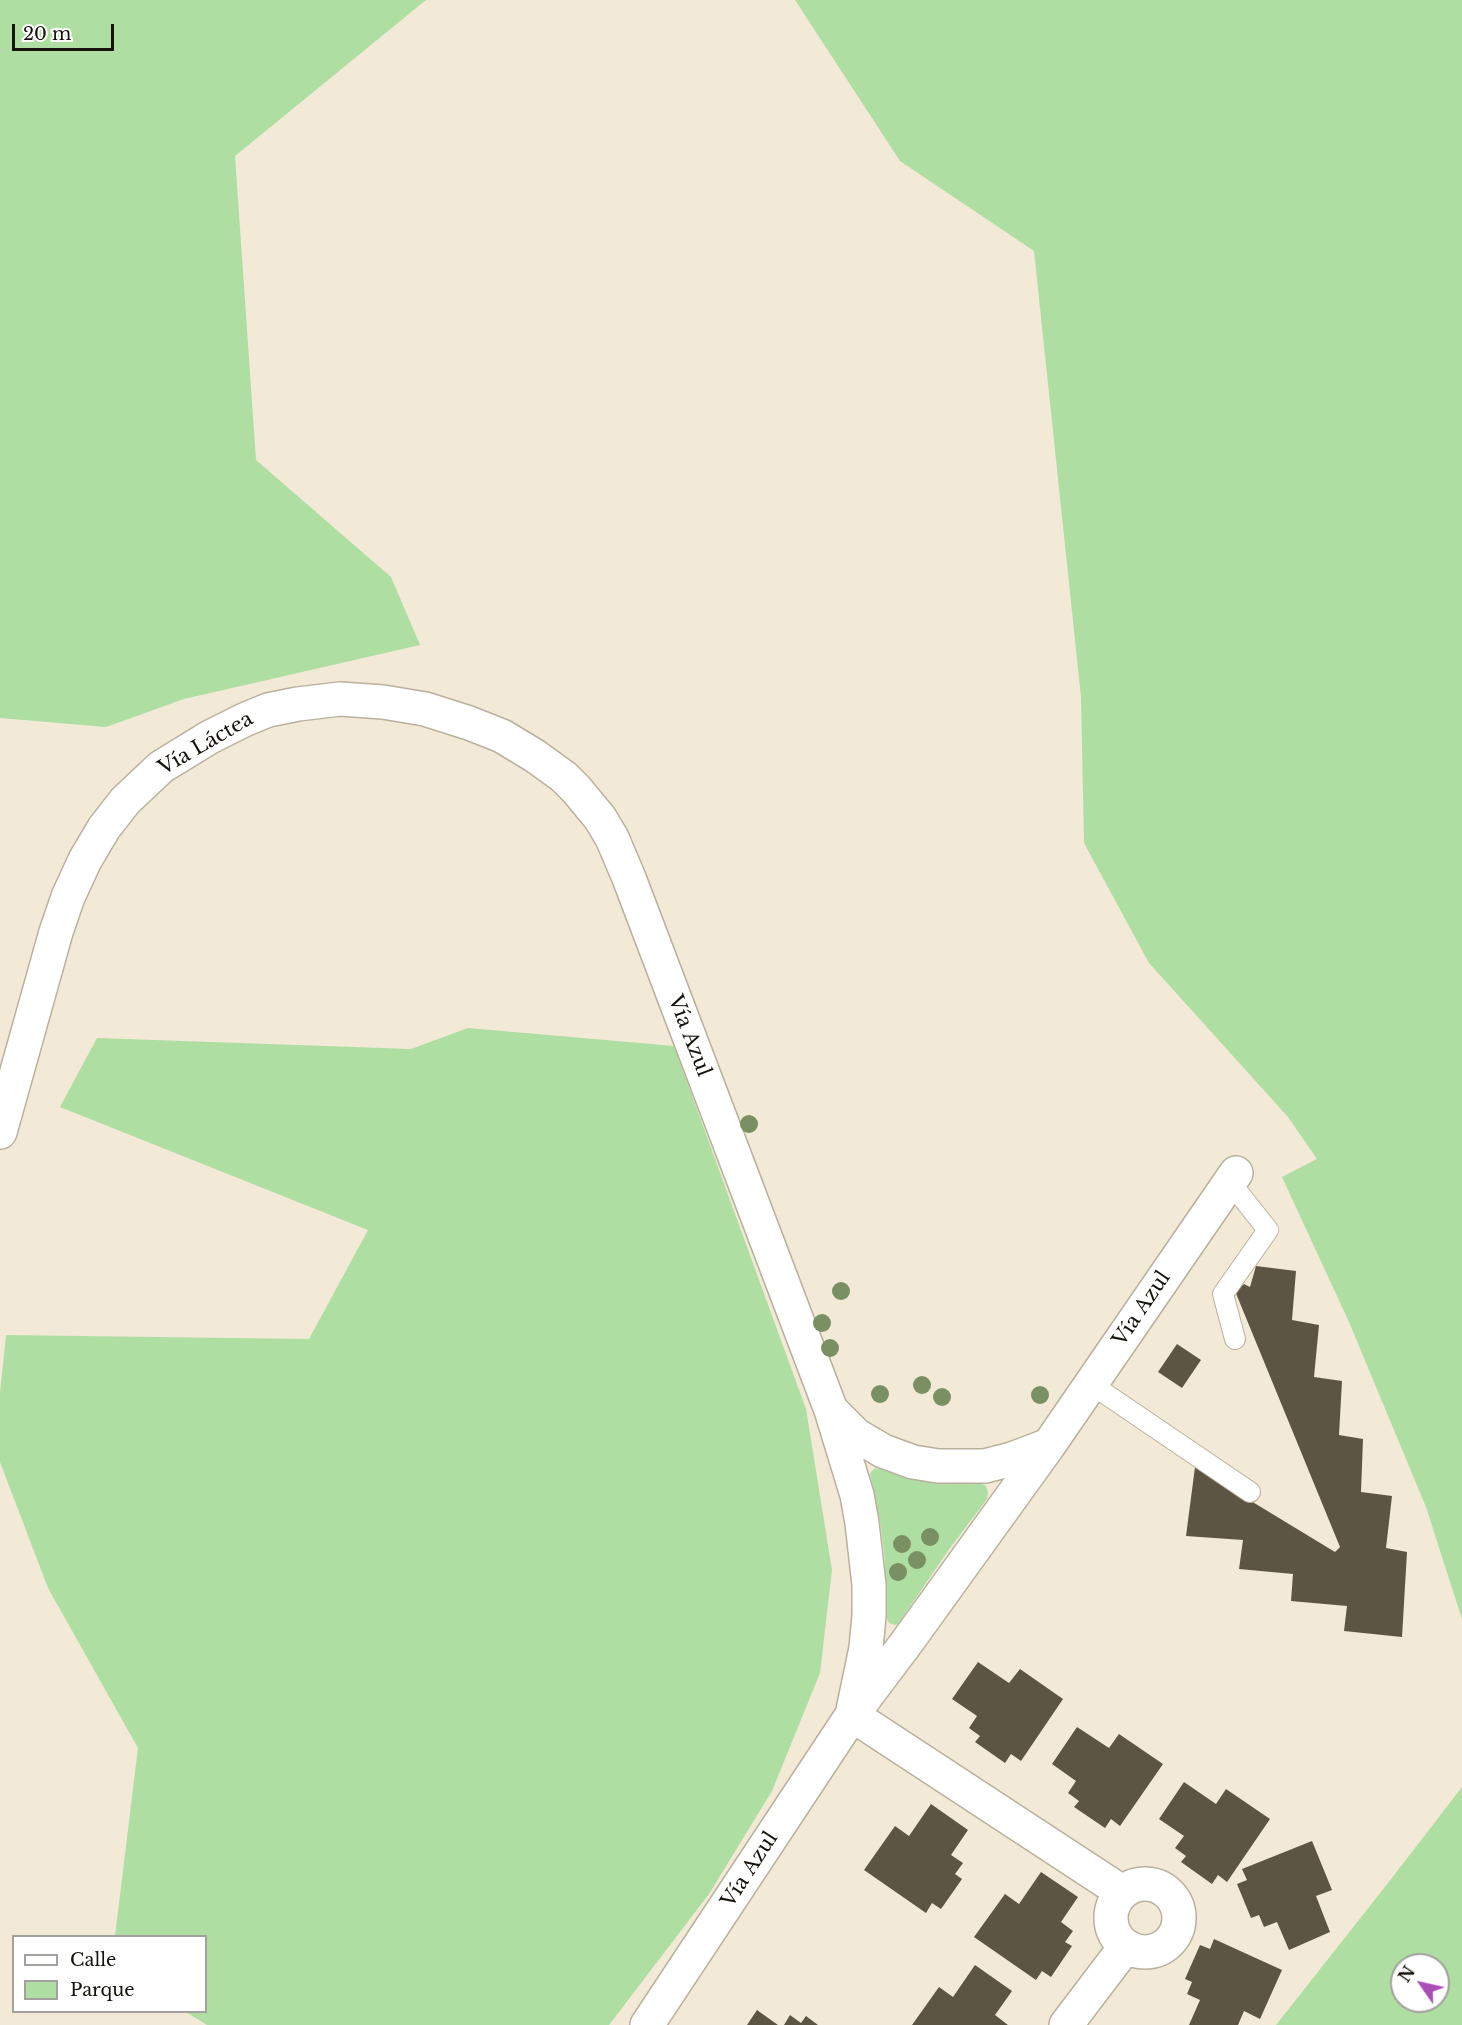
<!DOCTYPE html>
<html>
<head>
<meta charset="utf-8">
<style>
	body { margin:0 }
	#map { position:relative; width:1462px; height:2025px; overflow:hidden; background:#f2e9d6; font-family:"Libre Baskerville",serif }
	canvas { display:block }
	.legend { position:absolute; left:12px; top:1935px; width:195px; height:78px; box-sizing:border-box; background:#fff; border:2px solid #a2a19e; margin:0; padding:8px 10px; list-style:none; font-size:18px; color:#16130c }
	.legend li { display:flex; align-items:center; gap:12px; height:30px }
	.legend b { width:30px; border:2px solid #a2a19e }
	.north { position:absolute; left:1390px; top:1953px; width:60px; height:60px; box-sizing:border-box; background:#fff; border:2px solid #a2a19e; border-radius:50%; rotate:304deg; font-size:16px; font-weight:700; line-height:24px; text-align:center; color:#16130c }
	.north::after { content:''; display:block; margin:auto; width:21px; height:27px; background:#ab4eb9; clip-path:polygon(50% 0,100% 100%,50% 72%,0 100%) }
	.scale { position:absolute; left:12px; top:24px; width:102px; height:27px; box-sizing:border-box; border:3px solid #16130c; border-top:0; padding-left:8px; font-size:18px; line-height:21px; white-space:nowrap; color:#16130c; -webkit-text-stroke:4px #fff; paint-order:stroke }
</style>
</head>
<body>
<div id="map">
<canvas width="1462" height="2025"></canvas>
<ul class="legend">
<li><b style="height:8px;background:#fff"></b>Calle</li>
<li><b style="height:16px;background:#afdea3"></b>Parque</li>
</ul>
<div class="north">N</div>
<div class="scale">20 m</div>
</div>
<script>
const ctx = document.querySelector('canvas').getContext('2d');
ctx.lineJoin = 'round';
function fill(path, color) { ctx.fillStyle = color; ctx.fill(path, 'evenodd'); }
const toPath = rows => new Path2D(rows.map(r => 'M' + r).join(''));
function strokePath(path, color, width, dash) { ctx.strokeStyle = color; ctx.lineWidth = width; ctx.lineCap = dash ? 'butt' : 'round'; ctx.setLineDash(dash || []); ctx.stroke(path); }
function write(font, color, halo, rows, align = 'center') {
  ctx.font = font + ' "Libre Baskerville",serif'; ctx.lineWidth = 6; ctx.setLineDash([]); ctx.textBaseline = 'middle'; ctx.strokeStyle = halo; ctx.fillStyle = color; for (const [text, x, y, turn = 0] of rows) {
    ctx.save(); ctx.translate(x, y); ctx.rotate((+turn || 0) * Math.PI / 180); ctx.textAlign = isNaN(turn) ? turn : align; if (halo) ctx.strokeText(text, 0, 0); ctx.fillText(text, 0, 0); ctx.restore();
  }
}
fill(toPath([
	[0,0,426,0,235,156,256,460,391,577,420,645,184,699,106,727,0,718],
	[795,0,1462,0,1462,1619,1426,1507,1349,1322,1282,1177,1317,1159,1288,1117,1149,963,1084,843,1081,697,1034,251,900,161],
	[468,1028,674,1046,806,1409,832,1570,820,1673,772,1791,709,1894,609,2025,207,2025,186,2012,206,2012,206,1936,115,1936,138,1748,48,1588,0,1462,0,1393,6,1335,309,1339,368,1230,60,1107,97,1038,411,1049],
	[875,1468,922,1480,978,1482,986,1486,988,1493,987,1499,950,1548,898,1624,895,1625,889,1623,885,1614,885,1560,881,1527,870,1473],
	[1462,1787,1462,2025,1276,2025,1388,1883],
	[1402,1965,1438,1965,1438,2001,1402,2001]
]), '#afdea3');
fill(toPath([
	[1256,1266,1296,1271,1292,1320,1319,1325,1314,1377,1342,1381,1339,1435,1363,1439,1361,1492,1392,1496,1386,1548,1407,1552,1402,1637,1344,1631,1347,1606,1291,1601,1293,1574,1239,1569,1243,1540,1186,1536,1195,1467,1335,1552,1340,1547,1235,1291,1244,1284,1250,1287],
	[1177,1344,1201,1360,1182,1388,1158,1372],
	[978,1662,1009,1683,1020,1669,1063,1699,1021,1761,1011,1754,1005,1763,975,1742,980,1736,969,1728,977,1716,952,1699],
	[1077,1727,1109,1748,1119,1734,1163,1764,1120,1826,1111,1819,1105,1828,1074,1807,1079,1801,1068,1793,1076,1781,1052,1764],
	[1184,1782,1216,1804,1226,1789,1270,1819,1227,1882,1218,1875,1212,1884,1181,1862,1186,1856,1175,1848,1184,1836,1159,1819],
	[931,1804,968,1830,951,1855,963,1863,955,1874,962,1879,941,1909,932,1903,926,1913,864,1870,895,1826,909,1836],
	[1312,1841,1332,1890,1316,1896,1330,1932,1289,1950,1277,1922,1264,1927,1259,1915,1251,1918,1237,1884,1247,1880,1242,1869],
	[1041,1872,1078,1897,1061,1922,1073,1931,1065,1942,1072,1946,1051,1977,1042,1971,1036,1980,974,1937,1005,1894,1019,1904],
	[1214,1939,1282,1970,1260,2019,1244,2011,1238,2025,1189,2025,1200,2000,1187,1994,1192,1982,1185,1979,1200,1945,1210,1949],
	[975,1965,1012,1991,995,2015,1008,2025,912,2025,939,1987,953,1997],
	[757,2010,778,2025,747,2025],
	[790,2015,801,2023,806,2016,818,2025,784,2025]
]), '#5c5544');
const lane = toPath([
	[1230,1182,1268,1230,1223,1294,1235,1339],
	[1091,1384,1250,1492]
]);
const street = toPath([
	[0,1132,56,932,68,897,85,860,104,828,125,801,161,767,210,737,244,720,268,710,298,704,340,699,383,702,425,709,469,723,502,736,535,756,564,777,576,789,600,818,612,838,629,878,831,1410,857,1495,862,1523,869,1585,869,1616,866,1648,852,1715],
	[831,1410,856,1435,883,1451,913,1462,938,1466,985,1466,1012,1459,1049,1445],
	[852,1715,1122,1892],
	'1111 1918a34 34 0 1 1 68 0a34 34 0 1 1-68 0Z',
	[647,2025,852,1715,907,1642,1049,1445,1236,1173],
	[1066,2025,1126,1946]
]);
strokePath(lane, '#b9b19e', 22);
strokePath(street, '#b9b19e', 36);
strokePath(lane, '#fff', 20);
strokePath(street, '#fff', 33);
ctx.fillStyle = '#7a9062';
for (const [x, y] of [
	[749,1124],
	[841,1291],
	[822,1323],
	[830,1348],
	[922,1385],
	[880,1394],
	[1040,1395],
	[942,1397],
	[930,1537],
	[902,1544],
	[917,1560],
	[898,1572]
]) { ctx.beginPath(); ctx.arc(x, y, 9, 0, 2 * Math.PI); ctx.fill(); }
write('20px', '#16130c', '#fff', [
	["Vía Láctea",206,744,-30],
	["Vía Azul",689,1036,69],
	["Vía Azul",1142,1309,-56],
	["Vía Azul",750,1870,-57]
]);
</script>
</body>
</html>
